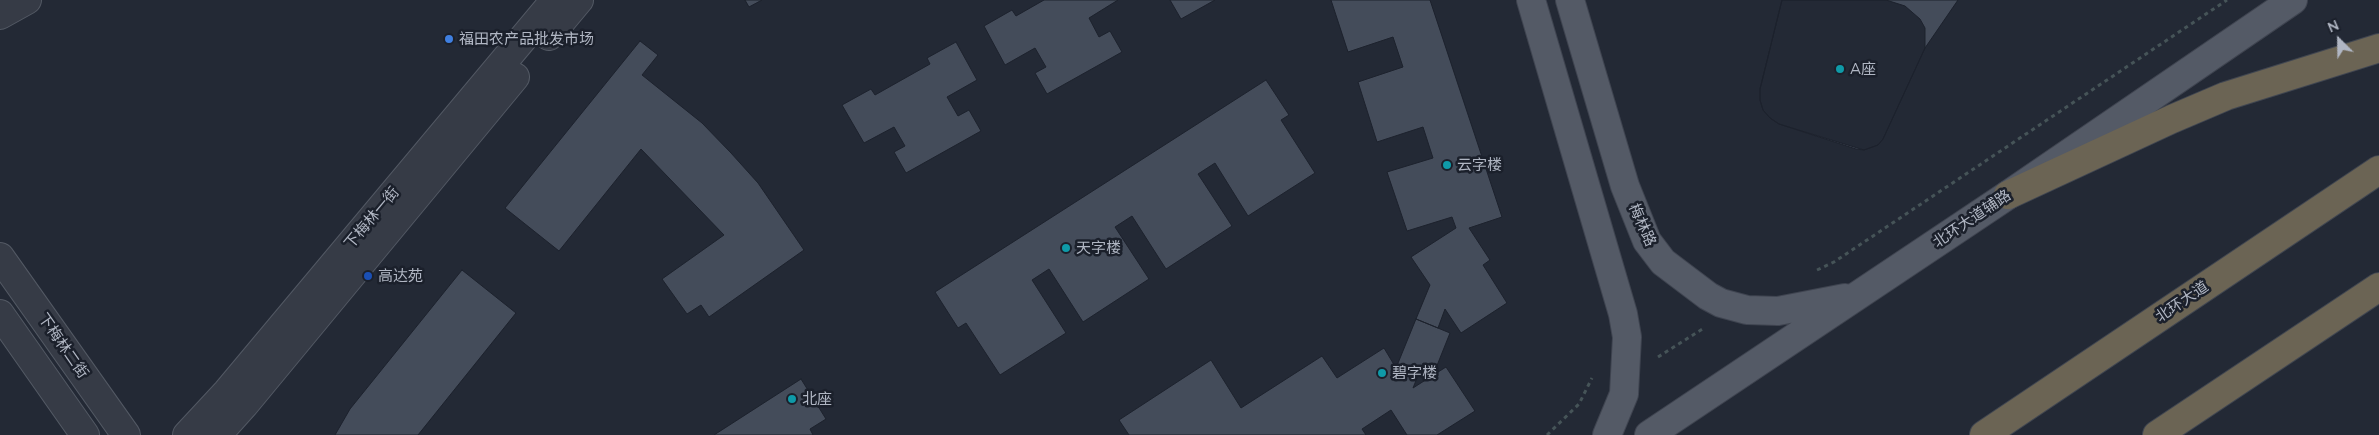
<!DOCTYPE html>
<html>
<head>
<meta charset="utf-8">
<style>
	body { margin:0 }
	#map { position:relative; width:2379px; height:435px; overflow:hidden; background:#232935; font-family:Mulish,sans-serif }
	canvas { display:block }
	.north { position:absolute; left:2314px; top:15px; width:50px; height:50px; -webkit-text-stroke:4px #1b202b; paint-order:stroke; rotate:337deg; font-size:14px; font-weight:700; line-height:20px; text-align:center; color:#b0b6c3 }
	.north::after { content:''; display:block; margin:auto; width:18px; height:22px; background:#b0b6c3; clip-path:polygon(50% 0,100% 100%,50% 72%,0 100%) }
</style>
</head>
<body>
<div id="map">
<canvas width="2379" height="435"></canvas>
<div class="north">N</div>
</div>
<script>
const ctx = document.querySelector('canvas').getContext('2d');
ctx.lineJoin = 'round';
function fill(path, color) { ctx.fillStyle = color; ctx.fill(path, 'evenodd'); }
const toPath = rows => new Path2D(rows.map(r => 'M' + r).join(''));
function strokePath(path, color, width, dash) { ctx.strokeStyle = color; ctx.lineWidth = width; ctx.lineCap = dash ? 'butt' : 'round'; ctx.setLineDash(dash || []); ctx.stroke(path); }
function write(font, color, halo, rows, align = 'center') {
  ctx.font = font + ' Mulish,"Noto Sans SC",sans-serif'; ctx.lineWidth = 5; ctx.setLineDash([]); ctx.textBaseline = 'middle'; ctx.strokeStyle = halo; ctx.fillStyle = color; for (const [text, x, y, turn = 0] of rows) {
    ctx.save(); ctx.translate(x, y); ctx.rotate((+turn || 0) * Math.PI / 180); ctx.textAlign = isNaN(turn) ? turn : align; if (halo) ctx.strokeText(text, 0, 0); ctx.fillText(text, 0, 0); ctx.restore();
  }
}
const building = toPath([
	[745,0,762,0,749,7,745,0],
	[1044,0,1118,0,1089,18,1099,37,1110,31,1122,52,1047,94,1035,73,1046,67,1035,48,1005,65,984,26,1012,10,1016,16,1044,0],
	[1170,0,1215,0,1181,19,1170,0],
	[1331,0,1430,0,1502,217,1469,228,1490,260,1483,265,1507,303,1461,333,1445,309,1438,328,1416,319,1430,285,1411,257,1456,228,1452,217,1407,231,1387,172,1433,158,1423,127,1377,142,1358,82,1403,67,1393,37,1348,52,1331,0],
	[1782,0,1958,0,1925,48,1883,139,1878,145,1864,150,1779,124,1770,118,1763,110,1760,100,1760,89,1782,0],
	[1782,0,1886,0,1905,6,1920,19,1925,28,1925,48,1883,139,1878,145,1864,150,1856,149,1779,124,1770,118,1763,110,1760,100,1760,89,1782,0],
	[640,41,658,55,642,75,702,123,731,153,758,183,804,250,709,317,701,305,687,314,662,279,724,235,641,149,559,251,505,208,640,41],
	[956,42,977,80,947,97,958,116,969,110,981,131,906,173,894,152,905,146,894,127,864,143,842,105,871,89,875,95,930,64,927,58,956,42],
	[1266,80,1289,115,1281,120,1315,173,1248,216,1215,163,1198,174,1232,226,1166,269,1132,216,1115,227,1149,279,1083,322,1049,269,1032,280,1066,333,1000,375,966,323,958,328,935,292,1266,80],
	[462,270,516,313,418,435,335,435,350,409,462,270],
	[1416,319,1450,333,1436,368,1423,363,1413,388,1446,367,1475,411,1437,435,1407,435,1391,410,1362,429,1366,435,1129,435,1119,420,1211,360,1241,408,1322,356,1337,378,1384,348,1396,368,1416,319],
	[801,379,826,419,810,429,813,435,714,435,801,379]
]);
fill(building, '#444c5a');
strokePath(building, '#1d222d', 1);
const minor = toPath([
	[0,15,27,0],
	[549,36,579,0],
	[0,257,126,435],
	[0,314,85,435],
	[187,435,227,392,555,0],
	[217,435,244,405,515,77]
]);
const major = toPath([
	[1531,0,1623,314,1627,337,1624,394,1607,435],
	[1570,0,1625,186,1647,241,1663,262,1708,296,1721,303,1747,310,1778,311,1845,298],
	[1649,435,2008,195,2293,0]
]);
const highway = toPath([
	[2008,195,2172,119,2226,96,2379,48],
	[1984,435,2379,170],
	[2157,435,2379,287]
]);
strokePath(minor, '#535964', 30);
strokePath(major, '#3f4450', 30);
strokePath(highway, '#404651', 30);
strokePath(toPath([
	[1817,270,1834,262,2227,0],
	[1658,357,1704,328],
	[1547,435,1579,404,1592,378]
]), '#465458', 3, [4, 4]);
strokePath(minor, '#363b46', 28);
strokePath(major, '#545a66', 28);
strokePath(highway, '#6b6454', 28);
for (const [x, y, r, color] of [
	[449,39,5,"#3f7fe0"],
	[1840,69,5,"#0f9aa8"],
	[1447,165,5,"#0f9aa8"],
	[1066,248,5,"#0f9aa8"],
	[368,276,5,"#1a4fb4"],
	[1382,373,5,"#0f9aa8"],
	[792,399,5,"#0f9aa8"]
]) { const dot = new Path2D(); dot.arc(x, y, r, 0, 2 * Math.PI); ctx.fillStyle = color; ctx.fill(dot); strokePath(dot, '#1b202b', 2); }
write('15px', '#b0b6c3', '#1b202b', [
	["福田农产品批发市场",459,39],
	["A座",1850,69],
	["云字楼",1457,165],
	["天字楼",1076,248],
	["高达苑",378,276],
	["碧字楼",1392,373],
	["北座",802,399]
], 'left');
write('15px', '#b0b6c3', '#1b202b', [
	["下梅林一街",372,218,-50],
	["北环大道辅路",1972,219,-34],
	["梅林路",1642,225,66],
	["北环大道",2182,302,-34],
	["下梅林二街",63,346,55]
]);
</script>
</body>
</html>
